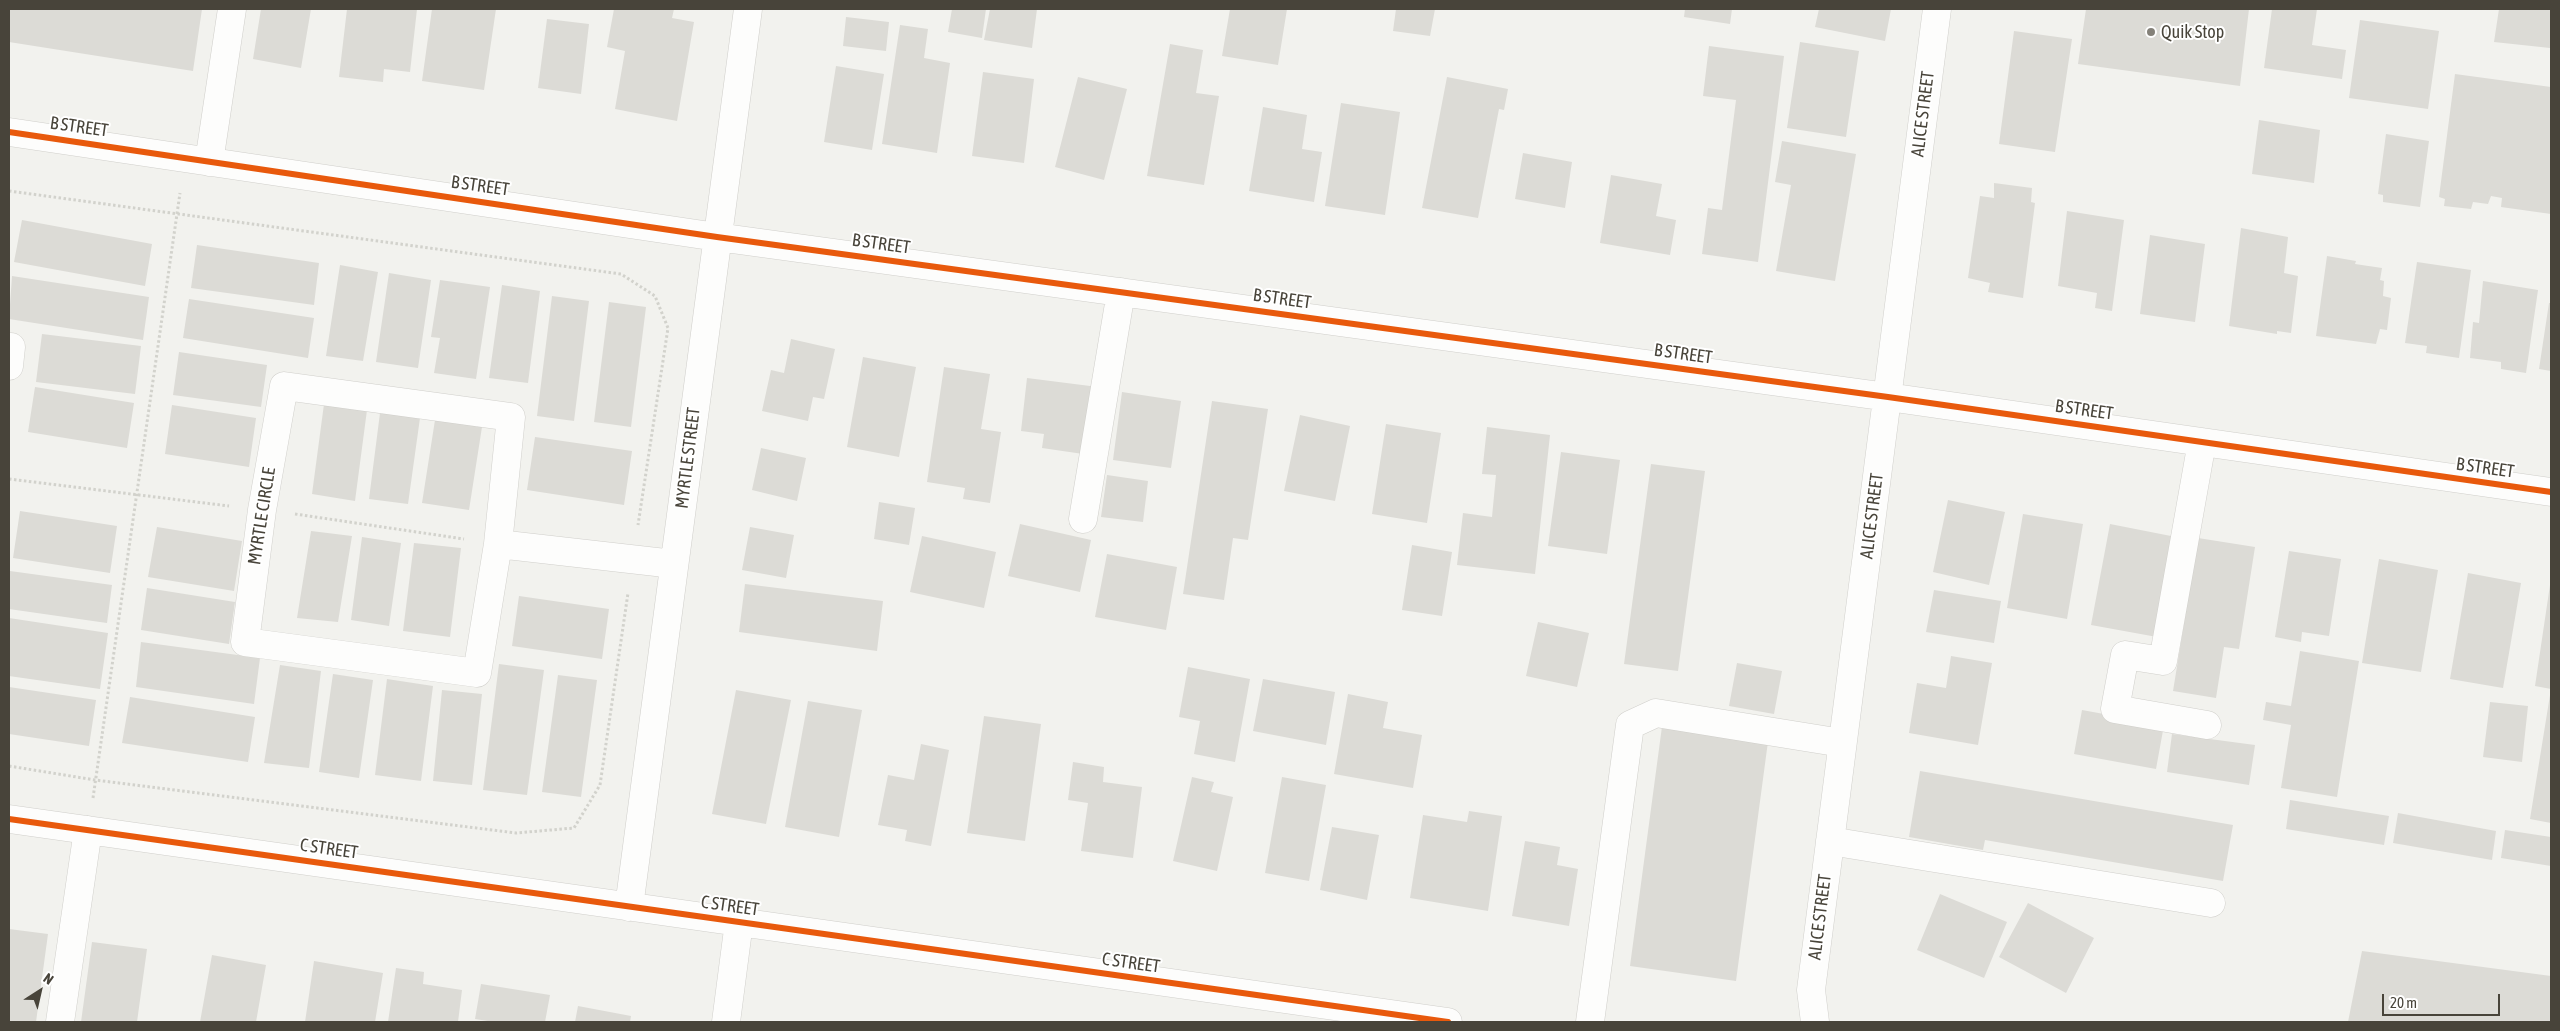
<!DOCTYPE html>
<html>
<head>
<meta charset="utf-8">
<style>
	body { margin:0 }
	#map { position:relative; width:2560px; height:1031px; overflow:hidden; background:#f2f2ee; font-family:"Asap Condensed",sans-serif }
	canvas { display:block }
	.frame { position:absolute; inset:0; border:10px solid #48443a; pointer-events:none }
	.north { position:absolute; left:15px; top:966px; width:50px; height:50px; -webkit-text-stroke:4px #fff; paint-order:stroke; rotate:35deg; font-size:14px; font-weight:700; line-height:20px; text-align:center; color:#48443a }
	.north::after { content:''; display:block; margin:auto; width:18px; height:22px; background:#48443a; clip-path:polygon(50% 0,100% 100%,50% 72%,0 100%) }
	.scale { position:absolute; left:2382px; top:994px; width:118px; height:22px; box-sizing:border-box; border:2px solid #48443a; border-top:0; padding-left:6px; font-size:15px; line-height:18px; white-space:nowrap; color:#48443a; -webkit-text-stroke:4px #fff; paint-order:stroke }
</style>
</head>
<body>
<div id="map">
<canvas width="2560" height="1031"></canvas>
<div class="frame"></div>
<div class="north">N</div>
<div class="scale">20 m</div>
</div>
<script>
const ctx = document.querySelector('canvas').getContext('2d');
ctx.lineJoin = 'round';
function fill(path, color) { ctx.fillStyle = color; ctx.fill(path, 'evenodd'); }
const toPath = rows => new Path2D(rows.map(r => 'M' + r).join(''));
function strokePath(path, color, width, dash) { ctx.strokeStyle = color; ctx.lineWidth = width; ctx.lineCap = dash ? 'butt' : 'round'; ctx.setLineDash(dash || []); ctx.stroke(path); }
function write(font, color, halo, rows, align = 'center') {
  ctx.font = font + ' "Asap Condensed",sans-serif'; ctx.lineWidth = 4; ctx.setLineDash([]); ctx.textBaseline = 'middle'; ctx.strokeStyle = halo; ctx.fillStyle = color; for (const [text, x, y, turn = 0] of rows) {
    ctx.save(); ctx.translate(x, y); ctx.rotate((+turn || 0) * Math.PI / 180); ctx.textAlign = isNaN(turn) ? turn : align; if (halo) ctx.strokeText(text, 0, 0); ctx.fillText(text, 0, 0); ctx.restore();
  }
}
fill(toPath([
	[9,9,202,9,193,71,9,42],
	[261,9,311,9,301,68,253,59],
	[347,9,417,9,410,72,384,69,383,82,339,77],
	[432,9,496,9,484,90,422,81],
	[614,9,674,9,672,18,694,22,677,121,615,109,625,51,607,47],
	[952,9,986,9,982,38,948,32],
	[990,9,1037,9,1032,48,984,40],
	[1230,9,1287,9,1278,65,1222,56],
	[1396,9,1435,9,1430,36,1393,31],
	[1685,9,1732,9,1730,24,1684,17],
	[1819,9,1891,9,1885,41,1815,27],
	[2086,9,2249,9,2240,86,2078,64],
	[2272,9,2317,9,2312,45,2346,50,2342,79,2264,68],
	[2499,9,2551,9,2550,48,2494,42],
	[846,17,889,22,886,51,843,46],
	[547,19,589,24,581,94,538,88],
	[2360,20,2439,31,2428,109,2349,98],
	[900,25,928,29,924,58,950,63,937,153,882,144],
	[2014,31,2072,39,2055,152,1999,144],
	[1800,42,1859,51,1846,137,1787,128],
	[1170,44,1203,50,1196,93,1219,96,1204,185,1147,176],
	[1709,46,1784,56,1758,262,1702,254,1708,208,1722,210,1736,100,1703,96],
	[836,66,884,74,872,150,824,142],
	[983,72,1034,79,1024,163,972,156],
	[2455,74,2551,87,2551,214,2501,207,2502,198,2491,196,2488,204,2473,202,2471,209,2444,206,2445,199,2439,197],
	[1078,77,1127,89,1104,180,1055,167],
	[1447,77,1508,89,1504,110,1499,109,1478,218,1422,208],
	[1341,103,1400,112,1385,215,1325,206],
	[1263,107,1307,115,1302,149,1322,152,1314,202,1249,191],
	[2259,120,2320,130,2314,183,2252,174],
	[2386,134,2429,141,2420,207,2383,202,2383,195,2378,194],
	[1782,141,1856,154,1835,281,1776,271,1791,185,1775,182],
	[1523,153,1572,162,1565,208,1515,199],
	[1611,175,1662,184,1656,216,1676,220,1670,255,1600,243],
	[1994,183,2032,188,2031,202,2035,203,2023,298,1988,292,1990,283,1968,278,1980,196,1994,198],
	[2067,211,2124,220,2112,311,2095,308,2097,293,2058,286],
	[22,220,152,244,145,286,14,262],
	[2241,228,2288,237,2284,273,2298,276,2291,333,2277,331,2277,334,2229,326],
	[2150,235,2205,244,2195,322,2140,314],
	[197,245,319,263,314,305,191,288],
	[2327,256,2356,261,2355,264,2382,268,2380,280,2384,281,2383,296,2391,298,2387,330,2380,329,2376,344,2316,336],
	[2417,262,2471,270,2459,358,2426,353,2427,346,2405,343],
	[340,265,378,272,363,361,326,356],
	[389,273,431,280,418,368,376,362],
	[12,276,149,297,143,340,9,319],
	[440,280,490,287,476,379,434,373,440,338,431,337],
	[2483,281,2538,290,2526,373,2501,369,2501,362,2470,358,2473,322,2479,323],
	[502,285,540,291,528,383,489,378],
	[552,296,589,301,574,421,537,416],
	[189,299,314,318,308,358,183,338],
	[609,302,646,307,631,427,594,422],
	[2549,303,2551,303,2551,371,2539,369],
	[42,334,141,346,135,394,36,382],
	[791,339,835,349,824,399,813,397,808,421,762,411,771,370,784,373],
	[179,352,267,365,261,407,173,395],
	[863,357,916,367,899,457,847,447],
	[944,367,990,374,981,429,1001,432,990,503,963,499,965,488,927,482],
	[1027,378,1098,387,1090,455,1042,448,1044,434,1021,431],
	[35,387,134,403,127,448,28,432],
	[1122,392,1181,401,1171,468,1113,460],
	[1212,401,1268,409,1248,540,1233,538,1224,600,1183,594],
	[324,404,367,410,355,501,312,494],
	[172,405,256,418,249,467,165,454],
	[380,413,420,418,408,504,369,499],
	[1300,415,1350,426,1335,501,1284,491],
	[435,420,482,427,469,510,422,503],
	[1386,424,1441,433,1427,523,1372,514],
	[1487,427,1550,435,1535,574,1457,565,1463,513,1492,517,1496,475,1482,474],
	[535,437,632,451,624,505,527,490],
	[761,448,806,458,797,501,752,490],
	[1561,452,1620,460,1607,554,1548,546],
	[1651,464,1705,471,1678,671,1624,664],
	[1107,475,1148,481,1143,522,1101,517],
	[1948,500,2005,512,1989,585,1933,572],
	[879,502,915,508,909,545,874,539],
	[20,511,117,526,110,573,13,558],
	[2023,514,2083,524,2067,619,2007,608],
	[1020,524,1091,540,1080,592,1008,576],
	[2110,524,2176,537,2157,637,2091,625],
	[157,527,242,541,234,591,148,577],
	[750,527,794,535,786,578,742,570],
	[311,531,352,536,338,622,297,618],
	[922,536,996,552,984,608,910,592],
	[362,537,401,543,389,626,351,620],
	[2198,538,2255,547,2239,649,2224,647,2216,698,2173,691],
	[414,543,461,548,450,637,403,631],
	[1412,545,1452,552,1442,616,1402,610],
	[2289,551,2341,559,2329,636,2302,632,2301,642,2275,637],
	[1107,554,1177,567,1166,630,1095,617],
	[2379,559,2438,570,2421,672,2362,663],
	[10,571,112,585,107,623,9,609],
	[2468,573,2521,583,2503,688,2450,679],
	[745,584,883,601,877,651,739,632],
	[2550,585,2551,585,2551,689,2535,686],
	[147,588,235,602,229,644,141,630],
	[1934,590,2001,601,1994,643,1926,632],
	[519,596,609,609,602,659,512,646],
	[9,618,108,633,100,689,9,676],
	[1538,622,1589,633,1577,687,1526,676],
	[141,642,260,658,254,704,136,687],
	[2300,651,2359,661,2337,797,2281,788,2291,725,2263,720,2266,702,2291,706],
	[1951,656,1992,663,1978,745,1909,733,1917,683,1946,688],
	[1737,663,1782,671,1774,714,1729,706],
	[499,664,544,670,527,795,483,790],
	[280,665,321,671,309,768,264,763],
	[1188,667,1250,679,1235,762,1194,754,1200,721,1179,717],
	[333,674,373,680,359,778,319,772],
	[558,675,597,680,581,797,542,792],
	[387,679,433,686,421,781,375,775],
	[1263,679,1335,692,1326,745,1253,731],
	[9,687,96,700,89,746,9,734],
	[442,690,482,694,472,785,433,781],
	[736,690,791,700,766,824,712,814],
	[1348,694,1388,702,1383,728,1422,735,1413,788,1334,774],
	[2550,695,2551,695,2551,823,2530,819],
	[130,697,255,717,248,762,122,743],
	[808,701,862,710,839,837,785,827],
	[2490,702,2528,706,2522,762,2483,757],
	[2082,710,2164,725,2156,769,2074,754],
	[984,716,1041,724,1025,841,967,833],
	[1663,719,1769,734,1736,981,1630,966],
	[2172,734,2255,745,2249,785,2167,772],
	[921,744,949,750,931,846,905,841,907,830,878,825,888,775,914,780],
	[1073,762,1104,767,1103,782,1142,787,1133,858,1081,851,1088,803,1068,800],
	[1920,771,2233,825,2223,881,1985,840,1983,850,1909,837],
	[1192,777,1214,782,1211,792,1233,797,1217,871,1173,861],
	[1282,777,1326,785,1309,881,1265,873],
	[2290,800,2389,816,2384,845,2286,829],
	[1469,811,1502,816,1488,911,1410,898,1423,815,1467,822],
	[2398,813,2496,831,2492,860,2393,843],
	[1332,827,1379,835,1367,900,1320,890],
	[2505,830,2551,837,2551,866,2501,858],
	[1525,841,1560,847,1557,865,1578,869,1569,926,1512,916],
	[1940,894,2007,922,1984,978,1917,950],
	[2028,903,2094,938,2066,993,1999,957],
	[9,929,48,934,36,1022,9,1022],
	[92,942,147,949,137,1022,81,1022],
	[2362,951,2551,976,2551,1022,2348,1022],
	[212,955,266,965,256,1022,200,1022],
	[314,961,383,973,375,1022,305,1022],
	[396,968,424,972,423,984,462,990,458,1022,388,1022],
	[481,984,550,995,545,1022,494,1022,475,1019],
	[578,1006,631,1016,630,1022,575,1022]
]), '#dcdbd6');
const minor = toPath([
	[9,132,717,237,1888,397,2551,492],
	[209,162,232,9],
	[9,347,11,347,9,366],
	[2202,442,2163,661,2125,655,2115,709,2207,725],
	[1083,519,1121,292],
	[498,544,477,673,245,642,262,510,284,386,511,417,498,544,674,564],
	[9,819,1448,1022],
	[1830,841,2211,903],
	[629,907,748,9],
	[60,1022,88,830],
	[726,1022,739,922],
	[1590,1022,1630,725,1656,713,1842,743],
	[1815,1022,1811,990,1937,9]
]);
strokePath(minor, '#d0cfcb', 29);
strokePath(toPath([
	[9,191,621,274,655,296,668,328,638,525],
	[9,479,229,506],
	[295,514,464,539],
	[9,766,95,780,516,833,574,828,600,785,628,593],
	[93,798,180,193]
]), '#d2d2cc', 3, [2.5, 2.5]);
strokePath(minor, '#fdfdfc', 28);
strokePath(toPath([
	[9,132,717,237,1888,397,2551,492],
	[9,819,1448,1022]
]), '#e8590c', 6);
for (const [x, y, r, color] of [
	[2151,32,5,"#848179"]
]) { const dot = new Path2D(); dot.arc(x, y, r, 0, 2 * Math.PI); ctx.fillStyle = color; ctx.fill(dot); strokePath(dot, '#fff', 2); }
write('18px', '#48443a', '#fff', [
	["Quik Stop",2161,32]
], 'left');
write('18px', '#48443a', '#fff', [
	["ALICE STREET",1923,114,-83],
	["B STREET",79,127,8],
	["B STREET",480,186,8],
	["B STREET",881,244,8],
	["B STREET",1282,299,8],
	["B STREET",1683,354,8],
	["B STREET",2084,410,8],
	["MYRTLE STREET",688,458,-83],
	["B STREET",2485,468,8],
	["MYRTLE CIRCLE",262,516,-81],
	["ALICE STREET",1872,516,-83],
	["C STREET",329,849,8],
	["C STREET",730,906,8],
	["ALICE STREET",1820,917,-83],
	["C STREET",1131,963,8]
]);
</script>
</body>
</html>
